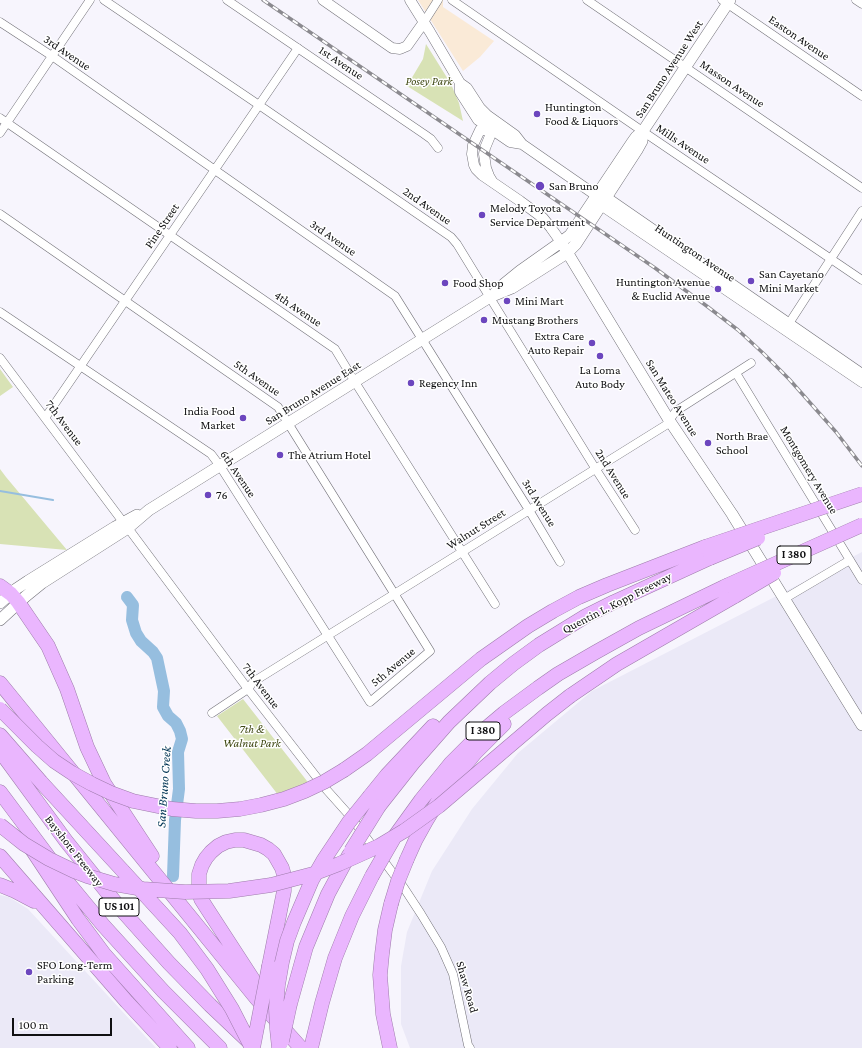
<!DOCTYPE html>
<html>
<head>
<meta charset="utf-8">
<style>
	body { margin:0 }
	#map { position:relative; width:862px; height:1048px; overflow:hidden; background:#f7f5fd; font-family:"Crimson Pro",serif }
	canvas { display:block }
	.scale { position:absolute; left:12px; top:1018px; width:100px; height:18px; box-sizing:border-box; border:2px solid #101012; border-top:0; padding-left:5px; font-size:12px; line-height:14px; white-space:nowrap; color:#101012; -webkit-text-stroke:3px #fff; paint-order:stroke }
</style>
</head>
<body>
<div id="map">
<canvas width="862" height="1048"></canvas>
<div class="scale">100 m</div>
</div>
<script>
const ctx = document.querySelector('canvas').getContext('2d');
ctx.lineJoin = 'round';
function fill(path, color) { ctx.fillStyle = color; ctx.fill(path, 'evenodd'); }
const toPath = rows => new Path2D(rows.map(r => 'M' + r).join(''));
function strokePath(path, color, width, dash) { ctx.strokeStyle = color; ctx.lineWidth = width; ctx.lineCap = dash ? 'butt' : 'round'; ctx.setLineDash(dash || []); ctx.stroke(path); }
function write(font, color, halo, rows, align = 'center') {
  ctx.font = font + ' "Crimson Pro",serif'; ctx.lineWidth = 3; ctx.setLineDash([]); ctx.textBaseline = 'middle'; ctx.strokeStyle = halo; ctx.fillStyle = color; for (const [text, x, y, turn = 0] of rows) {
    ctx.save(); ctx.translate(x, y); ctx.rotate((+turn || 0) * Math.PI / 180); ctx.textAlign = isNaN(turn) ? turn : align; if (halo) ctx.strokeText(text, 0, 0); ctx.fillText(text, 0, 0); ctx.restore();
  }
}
fill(toPath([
	[418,0,443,0,443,7,494,41,480,57,463,71]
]), '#faead7');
fill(toPath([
	[862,552,862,1048,410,1048,401,1024,401,966,407,932,432,871,472,809,518,753,592,691],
	[0,895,9,897,28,909,156,1048,0,1048]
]), '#ebe9f7');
fill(toPath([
	[426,44,451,84,459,103,463,121,407,86,423,59],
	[0,369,13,387,0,396],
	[0,469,6,477,67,550,0,544],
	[243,699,314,790,282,800,217,716]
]), '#d8e2b5');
strokePath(toPath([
	[0,491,53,500]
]), '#96bedf', 2);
strokePath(toPath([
	[127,597,133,605,132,620,136,633,141,641,153,652,157,658,164,691,163,707,168,716,176,723,180,731,182,739,178,752,179,789,175,820,173,876]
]), '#96bedf', 12);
const minor = toPath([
	[104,0,259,105,451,237,457,244,476,275,595,468,635,530],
	[227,0,424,134,431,139,438,148],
	[452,0,651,137,862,280],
	[587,0,862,188],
	[722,0,862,96],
	[856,0,862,4],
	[0,22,52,56,395,296,529,510,560,562],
	[424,22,438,0],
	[0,118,335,349,355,382,495,604],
	[0,133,90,0],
	[0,214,278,407,430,651,370,702,220,466,211,454,0,312],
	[786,328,862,211],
	[0,358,123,522],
	[736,373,862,580],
	[45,418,298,48],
	[128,528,248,689,325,788,350,816,404,888,421,914,441,947,453,974,468,1045,470,1048],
	[784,599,850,560],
	[212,713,248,689,253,682,666,425,676,411,751,363]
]);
const tertiary = toPath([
	[323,0,392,48,400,49,407,46,424,22],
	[410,0,430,32,460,83,467,88,480,108,487,115,515,135,522,144,597,196,601,205,862,382],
	[460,83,460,92,478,120,510,142,522,144],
	[491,125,488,130,490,136,485,148,484,154,486,168,489,176,492,181],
	[488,130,480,130,473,145,472,154,474,165,476,169,482,175,520,201,543,218,551,228,561,242],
	[599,196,606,197,862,374]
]);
const secondary = toPath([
	[561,242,669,420,732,514,862,725],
	[495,293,504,284,520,271,561,242,570,235,631,144,636,137,643,131,730,0],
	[0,603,16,589,28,581,115,527,137,515],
	[0,620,26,596,42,583,128,528,149,510,490,297,512,288,567,253,576,244,637,150,642,141,643,131]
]);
const motorway = toPath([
	[0,586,11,594,18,602,48,646,67,689,87,747,104,783,152,856],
	[0,683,257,999,301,1048],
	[570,696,617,664,735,596],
	[0,735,41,782,123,871],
	[0,751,66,841,119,907,169,963,210,1005,248,1041],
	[344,770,367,754,481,659,528,626,553,611,579,597,607,585,705,547],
	[0,792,65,879,103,925,163,991,220,1048],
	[370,796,387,775,433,726],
	[379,806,413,763,449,722,490,683,513,664,539,645,586,616,614,602,710,558],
	[395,836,421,800,451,763,485,729,504,713,538,688,558,674,596,652,639,628,726,586],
	[31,848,78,919,104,954,188,1048],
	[0,856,127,1002,170,1048],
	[407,859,416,839,426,821,445,790,475,753,504,724],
	[0,885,15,891,34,901],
	[256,984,206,907,201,899,199,891,199,874,202,865,206,858,211,852,218,846,226,842,235,840,244,840,261,845,268,849,274,854,282,868,284,875,284,891,269,966],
	[290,1004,306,947,328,894,349,855],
	[311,1048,322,1003,335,958,352,916,372,876],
	[390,1048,383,1014,380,975,382,954,385,930,391,904]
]);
strokePath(minor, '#737279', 9);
strokePath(tertiary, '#737279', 11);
strokePath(secondary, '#737279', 12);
strokePath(motorway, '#9e7cab', 15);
strokePath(minor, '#fff', 8);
strokePath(tertiary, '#fff', 10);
strokePath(secondary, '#fff', 11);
strokePath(motorway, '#eab6fe', 14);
const rail = toPath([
	[263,0,655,268,708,307,738,330,764,354,789,379,836,432,862,466]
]);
strokePath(rail, '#8b8a8f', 3.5);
strokePath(rail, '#fff', 2, [6]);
const motorwayBridge = toPath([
	[705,547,862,494],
	[710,558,758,538],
	[726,586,862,525],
	[735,596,774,573],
	[0,709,37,746,54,761,72,773,92,784,111,793,133,801,172,809,196,811,217,811,240,809,261,805,284,799,305,791,324,782,344,770],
	[0,825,24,844,49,859,74,871,87,876,114,884,143,889,185,892,229,891,271,885,313,874,339,864,379,846,404,831,439,806,547,714,570,696],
	[351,851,379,806],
	[123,871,180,933,207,969,232,1009,252,1048],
	[372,876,394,838],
	[391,904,398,881,407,859],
	[282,1041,290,1004],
	[253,1048,269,966],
	[279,1048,277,1029,276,1008,278,985,282,962,287,941,294,922,312,880,323,861,349,822,370,796]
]);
strokePath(motorwayBridge, '#9e7cab', 15, []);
strokePath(motorwayBridge, '#eab6fe', 14);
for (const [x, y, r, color] of [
	[537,114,4,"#6c46be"],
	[540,186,5,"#6c46be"],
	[482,215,4,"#6c46be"],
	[751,281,4,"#6c46be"],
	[445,283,4,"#6c46be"],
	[718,289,4,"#6c46be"],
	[507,301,4,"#6c46be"],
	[484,320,4,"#6c46be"],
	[592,343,4,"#6c46be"],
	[600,356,4,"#6c46be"],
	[411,383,4,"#6c46be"],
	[243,418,4,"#6c46be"],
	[708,443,4,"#6c46be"],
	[280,455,4,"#6c46be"],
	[208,495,4,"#6c46be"],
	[29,972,4,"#6c46be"]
]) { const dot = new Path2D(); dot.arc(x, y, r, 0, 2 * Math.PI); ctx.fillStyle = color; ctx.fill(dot); strokePath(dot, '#fff', 1.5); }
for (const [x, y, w] of [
	[794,555,34],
	[483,731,34],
	[119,907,40]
]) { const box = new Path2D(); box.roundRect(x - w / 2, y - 9, w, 18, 3); ctx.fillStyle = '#fff'; ctx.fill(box); strokePath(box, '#101012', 1); }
write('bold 11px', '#101012', null, [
	["I 380",794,555],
	["I 380",483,731],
	["US 101",119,907]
]);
write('12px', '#101012', '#fff', [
	["Easton Avenue",799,38,34],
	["3rd Avenue",67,53,34],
	["1st Avenue",341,63,34],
	["San Bruno Avenue West",669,69,-57],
	["Masson Avenue",732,84,34],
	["Mills Avenue",683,144,34],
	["2nd Avenue",427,206,35],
	["Pine Street",162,226,-56],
	["3rd Avenue",333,238,35],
	["Huntington Avenue",695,253,34],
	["4th Avenue",298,309,34],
	["5th Avenue",257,378,35],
	["San Bruno Avenue East",313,393,-32],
	["San Mateo Avenue",672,398,58],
	["7th Avenue",64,423,53],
	["Montgomery Avenue",809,470,59],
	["6th Avenue",238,474,56],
	["2nd Avenue",613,474,58],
	["3rd Avenue",539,503,58],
	["Walnut Street",476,529,-32],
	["Quentin L. Kopp Freeway",617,603,-27],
	["5th Avenue",393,667,-40],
	["7th Avenue",261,686,53],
	["Bayshore Freeway",74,851,52],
	["Shaw Road",467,987,74]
]);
write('italic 12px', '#414a15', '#fff', [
	["Posey Park",429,81],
	["7th &",252,729],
	["Walnut Park",252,743]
]);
write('12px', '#101012', '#fff', [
	["Huntington",545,107],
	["Food & Liquors",545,121],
	["San Bruno",549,186],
	["Melody Toyota",490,208],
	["Service Department",490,222],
	["San Cayetano",759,274],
	["Mini Market",759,288],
	["Huntington Avenue",710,282,"right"],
	["& Euclid Avenue",710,296,"right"],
	["Food Shop",453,283],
	["Mini Mart",515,301],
	["Mustang Brothers",492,320],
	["Extra Care",584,336,"right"],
	["Auto Repair",584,350,"right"],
	["La Loma",600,370,"center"],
	["Auto Body",600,384,"center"],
	["Regency Inn",419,383],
	["India Food",235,411,"right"],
	["Market",235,425,"right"],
	["North Brae",716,436],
	["School",716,450],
	["The Atrium Hotel",288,455],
	["76",216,495],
	["SFO Long-Term",37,965],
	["Parking",37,979]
], 'left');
write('italic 13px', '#013454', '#fff', [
	["San Bruno Creek",164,787,-86]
]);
</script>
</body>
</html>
